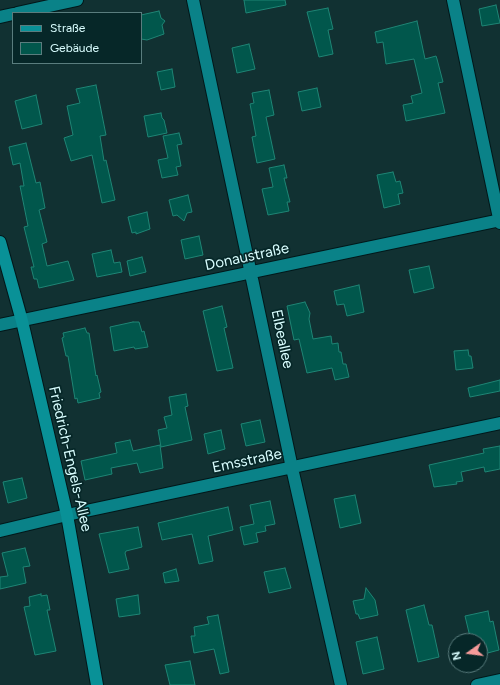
<!DOCTYPE html>
<html>
<head>
<meta charset="utf-8">
<style>
	body { margin:0 }
	#map { position:relative; width:500px; height:685px; overflow:hidden; background:#113132; font-family:Figtree,sans-serif }
	canvas { display:block }
	.legend { position:absolute; left:12px; top:12px; width:130px; height:52px; box-sizing:border-box; background:#062728; border:1px solid #5a7d7e; margin:0; padding:5px 7px; list-style:none; font-size:12px; color:#d9fdfe }
	.legend li { display:flex; align-items:center; gap:8px; height:20px }
	.legend b { width:20px; border:1px solid #5a7d7e }
	.north { position:absolute; left:448px; top:633px; width:40px; height:40px; box-sizing:border-box; background:#062728; border:1px solid #5a7d7e; border-radius:50%; rotate:256deg; font-size:11px; font-weight:700; line-height:16px; text-align:center; color:#d9fdfe }
	.north::after { content:''; display:block; margin:auto; width:14px; height:18px; background:#f59b9a; clip-path:polygon(50% 0,100% 100%,50% 72%,0 100%) }
</style>
</head>
<body>
<div id="map">
<canvas width="500" height="685"></canvas>
<ul class="legend">
<li><b style="height:5px;background:#099197"></b>Straße</li>
<li><b style="height:11px;background:#01574c"></b>Gebäude</li>
</ul>
<div class="north">N</div>
</div>
<script>
const ctx = document.querySelector('canvas').getContext('2d');
ctx.lineJoin = 'round';
function fill(path, color) { ctx.fillStyle = color; ctx.fill(path, 'evenodd'); }
const toPath = rows => new Path2D(rows.map(r => 'M' + r).join(''));
function strokePath(path, color, width, dash) { ctx.strokeStyle = color; ctx.lineWidth = width; ctx.lineCap = dash ? 'butt' : 'round'; ctx.setLineDash(dash || []); ctx.stroke(path); }
function write(font, color, halo, rows, align = 'center') {
  ctx.font = font + ' Figtree,sans-serif'; ctx.lineWidth = 3.5; ctx.setLineDash([]); ctx.textBaseline = 'middle'; ctx.strokeStyle = halo; ctx.fillStyle = color; for (const [text, x, y, turn = 0] of rows) {
    ctx.save(); ctx.translate(x, y); ctx.rotate((+turn || 0) * Math.PI / 180); ctx.textAlign = isNaN(turn) ? turn : align; if (halo) ctx.strokeText(text, 0, 0); ctx.fillText(text, 0, 0); ctx.restore();
  }
}
const building = toPath([
	[244,0,285,0,286,5,246,13,244,0],
	[496,5,500,23,482,26,479,9,496,5],
	[328,8,333,29,328,30,333,54,319,57,307,12,328,8],
	[159,11,161,18,165,21,162,25,164,34,147,40,141,39,141,15,159,11],
	[417,21,425,59,436,56,437,59,443,82,438,83,445,113,406,121,403,105,413,103,411,96,422,93,414,59,386,64,383,42,377,43,375,32,417,21],
	[249,44,255,69,237,73,232,48,249,44],
	[172,69,175,87,161,90,157,72,172,69],
	[96,85,106,135,100,136,104,161,106,160,115,200,102,203,92,155,71,161,64,138,73,135,67,106,80,103,76,89,96,85],
	[317,88,321,107,302,111,298,92,317,88],
	[269,90,274,115,266,117,275,159,257,163,252,137,256,136,250,104,254,103,252,93,269,90],
	[36,95,42,124,22,129,15,101,36,95],
	[161,113,162,118,164,120,167,133,148,137,144,116,161,113],
	[179,133,182,144,177,145,181,166,176,167,178,175,162,178,158,160,168,158,163,136,179,133],
	[26,143,36,183,40,182,45,208,39,210,47,242,42,244,47,266,68,261,74,280,39,288,37,279,34,279,31,267,34,267,24,227,28,226,20,186,24,186,20,163,13,165,9,147,26,143],
	[284,165,287,178,284,178,290,202,287,202,289,211,268,215,262,189,273,187,269,168,284,165],
	[393,172,396,182,400,181,403,193,398,194,400,204,384,208,377,175,393,172],
	[188,195,192,212,187,213,184,221,177,215,173,216,169,200,188,195],
	[147,212,150,229,136,234,136,232,132,233,128,217,147,212],
	[199,236,203,255,185,259,181,240,199,236],
	[111,250,114,263,120,262,122,272,97,277,92,254,111,250],
	[142,257,146,272,130,276,127,261,142,257],
	[429,266,434,288,414,293,409,270,429,266],
	[359,285,364,312,347,316,344,304,337,305,334,291,359,285],
	[305,302,310,313,309,319,313,339,331,336,332,344,338,343,339,352,341,352,343,364,346,364,349,377,335,380,332,368,307,373,299,339,294,340,287,306,305,302],
	[222,306,227,327,224,328,233,368,217,371,203,311,222,306],
	[133,322,139,322,142,332,144,331,148,347,135,349,134,347,114,351,110,327,133,322],
	[85,328,87,333,89,333,96,376,97,375,101,392,99,393,100,398,78,403,77,398,75,399,68,356,66,356,62,338,64,337,63,333,85,328],
	[468,350,469,356,471,356,473,368,456,370,454,351,468,350],
	[500,380,500,391,470,397,468,388,500,380],
	[186,394,188,406,185,407,192,440,161,447,158,430,167,428,164,417,172,415,169,397,186,394],
	[260,420,265,442,246,446,241,424,260,420],
	[221,430,225,449,208,454,204,434,221,430],
	[130,440,133,451,160,445,163,468,140,473,137,463,111,468,112,474,85,480,81,461,117,453,115,443,130,440],
	[500,446,500,469,485,472,484,467,461,472,463,481,456,482,457,484,434,487,429,465,484,453,483,449,500,446],
	[22,478,27,498,8,503,3,482,22,478],
	[355,495,361,523,340,528,334,499,355,495],
	[270,501,275,524,265,526,266,531,256,533,258,542,244,545,240,527,254,524,250,505,270,501],
	[228,507,233,530,208,536,213,561,199,564,192,534,162,540,158,523,228,507],
	[138,527,142,547,126,551,125,553,129,569,109,573,99,534,138,527],
	[25,548,30,566,23,567,26,583,0,589,0,577,8,576,2,553,25,548],
	[285,568,291,588,269,593,264,572,285,568],
	[176,569,179,581,165,583,163,573,176,569],
	[366,588,375,600,378,615,360,619,358,614,356,614,353,601,364,599,366,588],
	[41,594,41,596,47,595,50,610,47,610,56,651,35,655,24,607,30,606,29,597,41,594],
	[138,595,140,614,119,617,116,599,138,595],
	[424,605,429,625,432,625,439,657,418,662,406,610,424,605],
	[488,611,490,622,493,621,499,650,480,655,480,641,471,641,465,616,488,611],
	[218,615,229,672,220,674,214,649,194,653,191,636,195,636,194,627,209,624,207,617,218,615],
	[377,637,384,669,363,674,356,642,377,637],
	[190,661,195,685,170,685,165,665,190,661]
]);
fill(building, '#01574c');
strokePath(building, '#1f8575', 1);
const street = toPath([
	[193,0,292,468,341,685],
	[453,0,500,223],
	[17,13,77,0],
	[0,17,13,14],
	[0,325,500,220],
	[0,531,67,515,500,423],
	[477,685,500,680]
]);
const secondary = toPath([
	[0,242,22,321,67,515,97,685]
]);
strokePath(street, '#00181a', 14);
strokePath(secondary, '#00181a', 14);
strokePath(street, '#0a8288', 12);
strokePath(secondary, '#099197', 12);
write('15px', '#d9fdfe', '#062728', [
	["Donaustraße",247,257,-12],
	["Elbeallee",282,339,78],
	["Friedrich-Engels-Allee",70,459,77],
	["Emsstraße",247,461,-12]
]);
</script>
</body>
</html>
